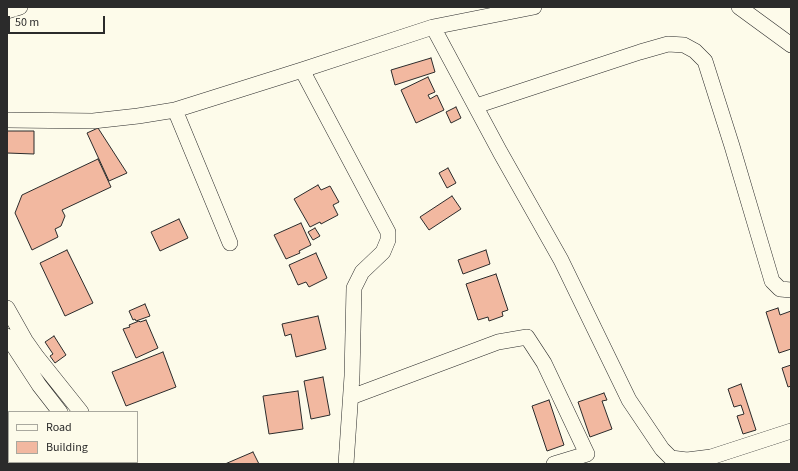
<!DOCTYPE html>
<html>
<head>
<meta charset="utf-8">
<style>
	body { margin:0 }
	#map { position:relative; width:798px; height:471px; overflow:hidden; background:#fdfbea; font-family:"Source Sans 3",sans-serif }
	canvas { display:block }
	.frame { position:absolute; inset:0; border:8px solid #2b2b2b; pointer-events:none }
	.legend { position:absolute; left:8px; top:411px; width:130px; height:52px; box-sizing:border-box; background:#fdfbea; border:1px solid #a9a89e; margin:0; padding:5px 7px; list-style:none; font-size:12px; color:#2b2b2b }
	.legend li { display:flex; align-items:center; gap:8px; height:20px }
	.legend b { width:20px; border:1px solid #a9a89e }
	.scale { position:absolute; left:8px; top:16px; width:97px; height:18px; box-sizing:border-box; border:2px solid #2b2b2b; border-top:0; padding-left:5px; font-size:12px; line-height:14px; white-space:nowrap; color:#2b2b2b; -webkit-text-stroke:3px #fdfbea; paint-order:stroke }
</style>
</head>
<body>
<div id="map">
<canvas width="798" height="471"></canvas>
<div class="frame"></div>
<ul class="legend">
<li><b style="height:5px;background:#fdfbea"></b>Road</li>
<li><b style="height:11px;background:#f2b8a0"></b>Building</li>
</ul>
<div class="scale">50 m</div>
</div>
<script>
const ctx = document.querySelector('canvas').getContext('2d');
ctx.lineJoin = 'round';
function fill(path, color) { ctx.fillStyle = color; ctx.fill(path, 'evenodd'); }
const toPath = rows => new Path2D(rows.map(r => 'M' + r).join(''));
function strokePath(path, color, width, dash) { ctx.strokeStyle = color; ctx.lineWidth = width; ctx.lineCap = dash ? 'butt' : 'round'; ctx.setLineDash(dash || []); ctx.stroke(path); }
const building = toPath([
	[431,58,435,72,395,85,391,70,431,58],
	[428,77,435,92,428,95,430,99,437,95,444,110,416,123,401,90,428,77],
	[456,107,461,118,451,123,446,112,456,107],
	[98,128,127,173,109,181,87,133,98,128],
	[7,131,34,131,34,154,7,153,7,131],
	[98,159,111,187,62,210,65,216,61,226,55,229,58,237,32,250,15,213,22,195,98,159],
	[448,168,456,183,447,188,439,173,448,168],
	[318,185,321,190,330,186,339,202,333,205,338,215,321,224,320,222,310,227,294,199,318,185],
	[452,196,461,209,429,230,420,217,452,196],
	[179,219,188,238,160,251,151,232,179,219],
	[301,223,311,245,299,251,300,253,286,259,274,235,301,223],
	[315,228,320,236,313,240,308,232,315,228],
	[67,250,93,303,65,316,40,263,67,250],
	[486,250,490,264,463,274,458,260,486,250],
	[316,253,327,278,309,287,306,282,298,285,289,265,316,253],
	[496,274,508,310,502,312,503,316,489,321,488,317,478,320,466,284,496,274],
	[145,304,150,316,136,321,135,319,133,320,129,311,145,304],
	[778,308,780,315,791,311,791,349,779,353,766,312,778,308],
	[318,316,326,349,296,357,291,334,285,336,282,324,318,316],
	[146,320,158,348,136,358,123,329,130,327,129,325,139,321,140,322,146,320],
	[54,336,66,355,55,363,50,356,53,354,45,342,54,336],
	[163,352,176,387,126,406,112,372,163,352],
	[791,365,791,386,788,387,782,368,791,365],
	[323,377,330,415,311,419,304,381,323,377],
	[741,384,756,430,743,434,737,416,744,414,741,405,734,407,728,389,741,384],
	[298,391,303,429,269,434,263,396,298,391],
	[604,393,607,400,602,401,612,429,590,437,578,402,604,393],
	[549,400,564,445,547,451,532,406,549,400],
	[253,452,259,464,225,464,253,452]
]);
fill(building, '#f2b8a0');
strokePath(building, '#2b2b2b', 1);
const minor = toPath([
	[739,7,791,45],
	[7,11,20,7],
	[433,27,500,152,561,260,629,400,662,449,671,458,687,460,711,457,791,431],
	[302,70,388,232,388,240,383,252,362,272,354,288,352,376,346,464],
	[476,106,640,52,668,44,684,45,695,51,705,61,732,146,772,281,780,289,791,290],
	[175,110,230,243],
	[7,120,93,121,138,116,175,110,302,70,433,27,534,7],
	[7,308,25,340,37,357,81,412],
	[7,336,39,385,60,412],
	[351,397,498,342,527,337,544,363,587,454,554,464],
	[7,456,9,455],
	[100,462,101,464],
	[118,462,120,464]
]);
strokePath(minor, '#2b2b2b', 16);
strokePath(minor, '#fdfbea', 15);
</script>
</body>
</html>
